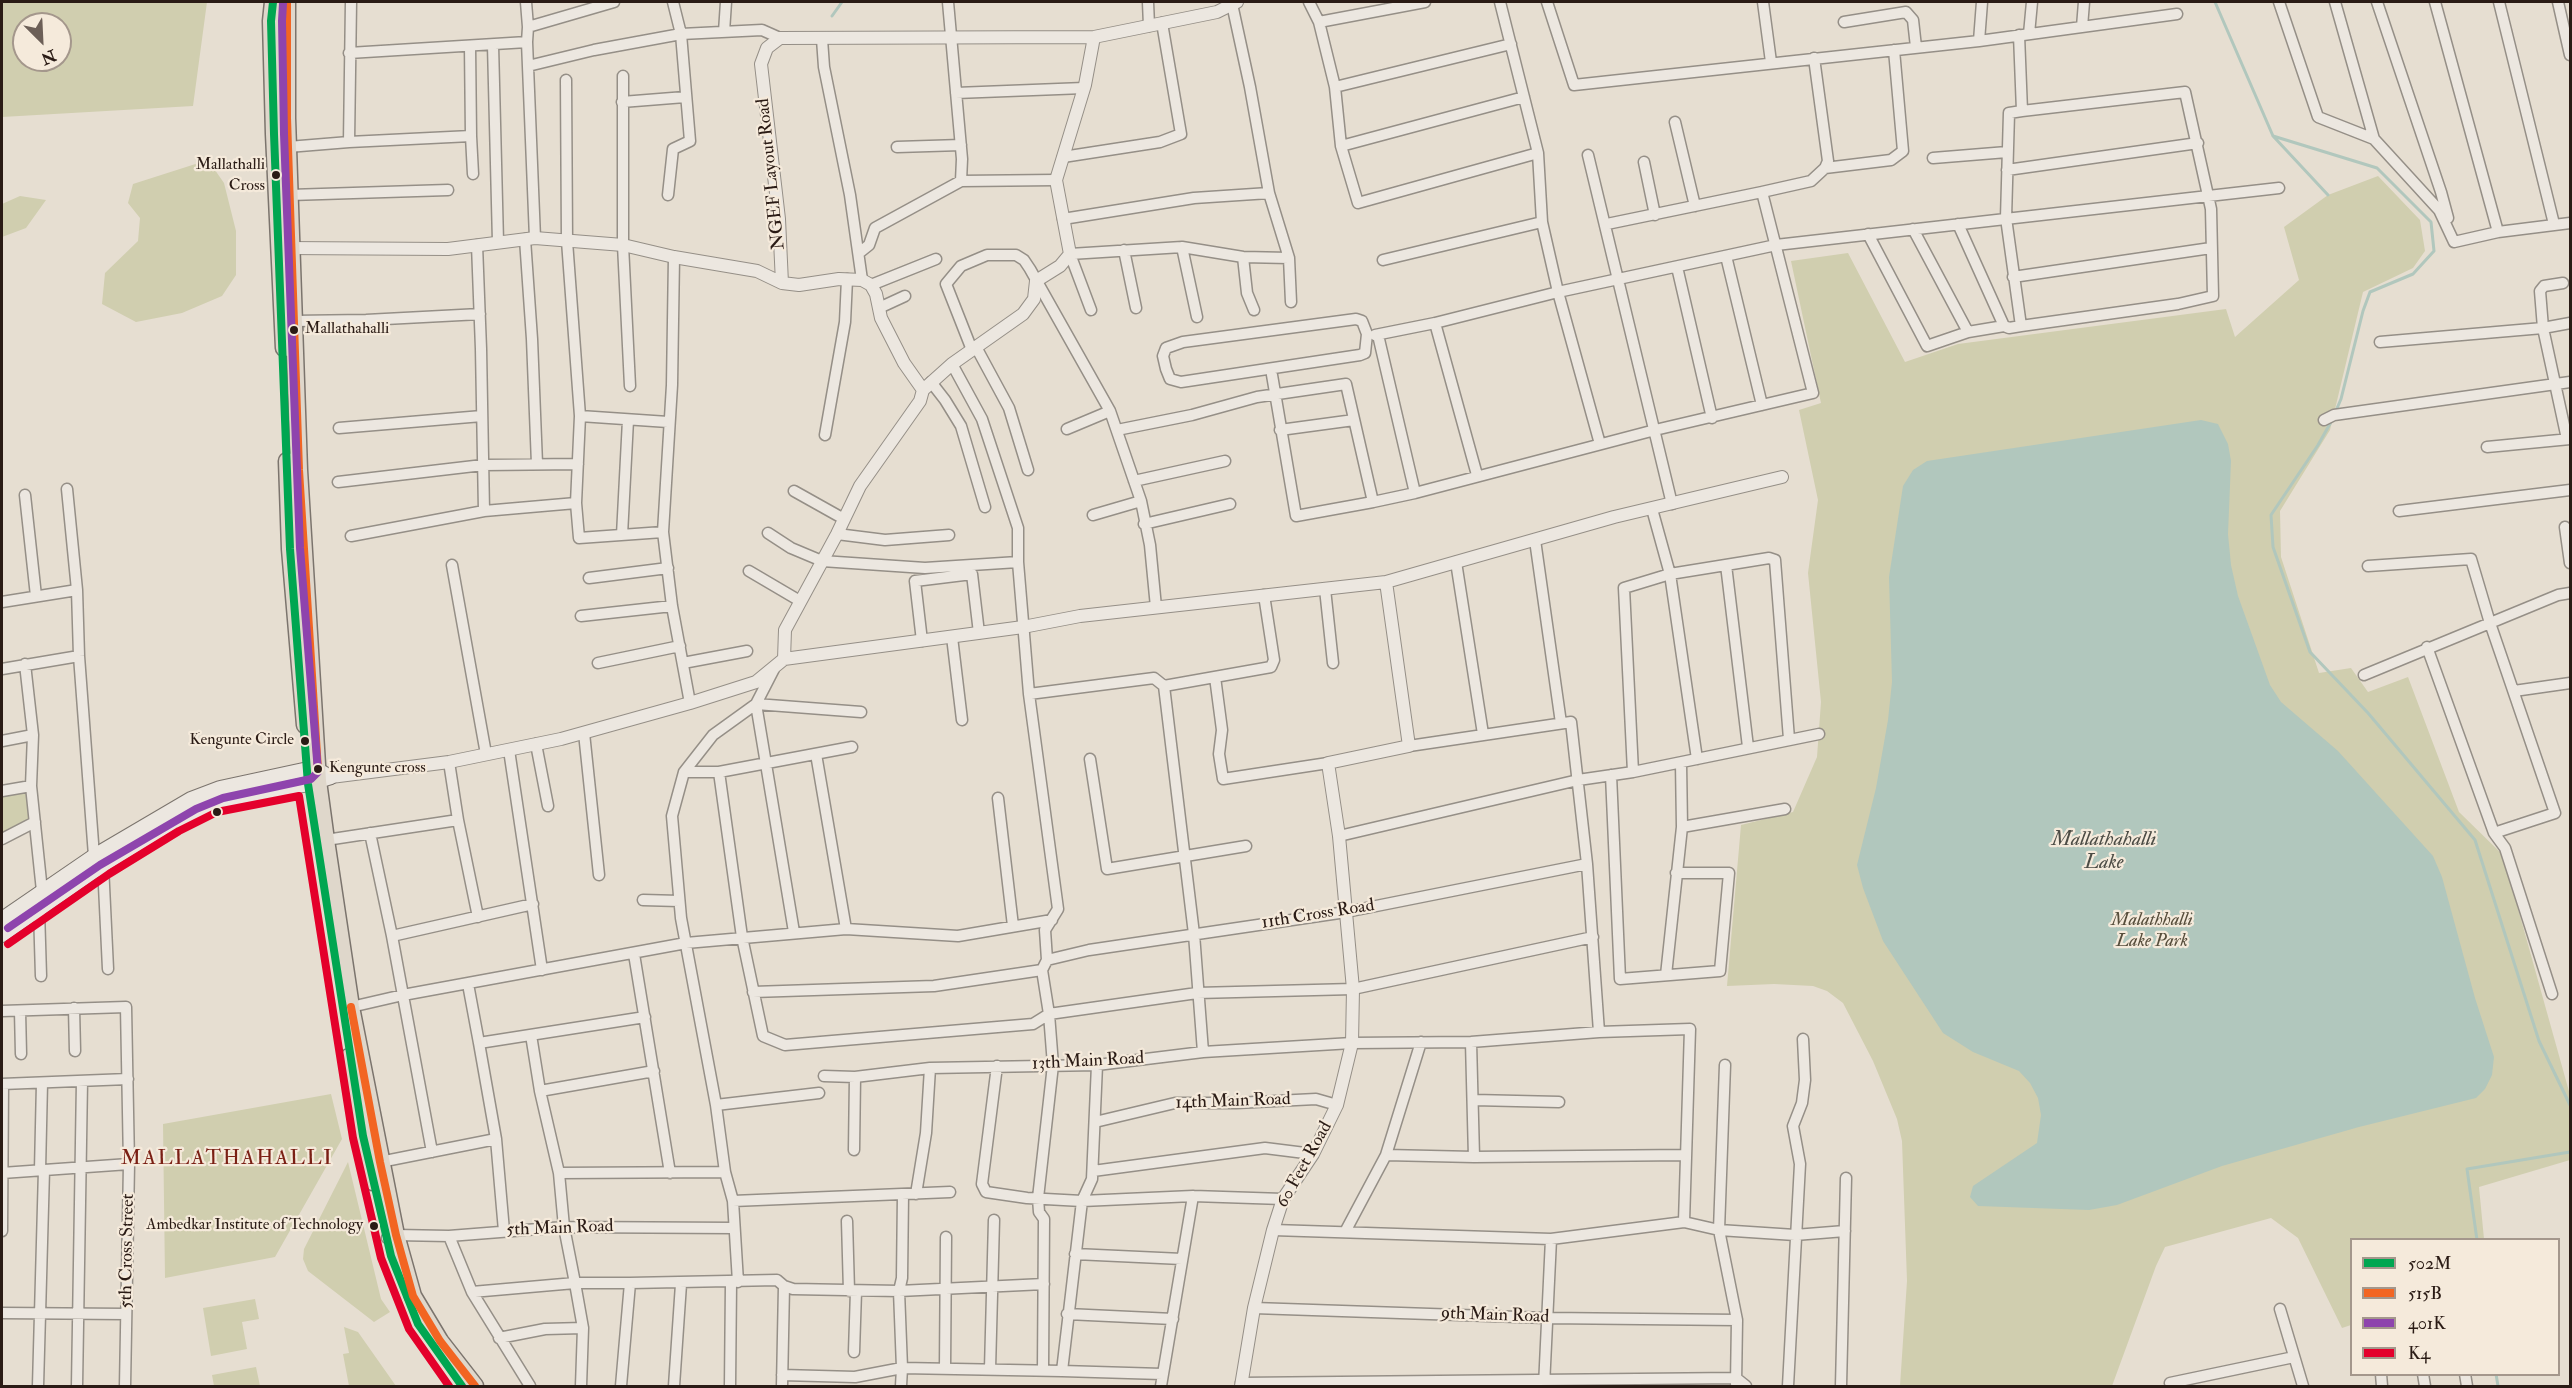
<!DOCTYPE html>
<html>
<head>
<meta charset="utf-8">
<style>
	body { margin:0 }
	#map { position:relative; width:2572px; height:1388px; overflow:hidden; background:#e6ded1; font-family:"IM FELL Double Pica",serif }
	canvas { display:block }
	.frame { position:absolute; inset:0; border:3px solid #2a1b15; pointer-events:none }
	.legend { position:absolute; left:2350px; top:1238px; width:210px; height:138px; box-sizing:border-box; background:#f5eadb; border:2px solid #a4978c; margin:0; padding:8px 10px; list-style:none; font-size:18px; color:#2a1b15 }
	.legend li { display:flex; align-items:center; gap:12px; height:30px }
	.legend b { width:30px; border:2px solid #a4978c }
	.north { position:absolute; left:12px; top:12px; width:60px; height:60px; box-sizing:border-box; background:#f5eadb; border:2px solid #a4978c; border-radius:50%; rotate:156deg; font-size:16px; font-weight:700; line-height:24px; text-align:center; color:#2a1b15 }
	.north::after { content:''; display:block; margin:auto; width:21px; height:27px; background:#6c5f57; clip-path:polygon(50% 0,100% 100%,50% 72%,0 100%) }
</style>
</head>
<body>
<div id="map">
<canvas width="2572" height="1388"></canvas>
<div class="frame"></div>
<ul class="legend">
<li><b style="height:8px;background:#00a651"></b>502M</li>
<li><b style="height:8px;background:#f26522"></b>515B</li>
<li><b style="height:8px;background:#8e44ad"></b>401K</li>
<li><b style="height:8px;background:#e4002b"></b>K4</li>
</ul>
<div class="north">N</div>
</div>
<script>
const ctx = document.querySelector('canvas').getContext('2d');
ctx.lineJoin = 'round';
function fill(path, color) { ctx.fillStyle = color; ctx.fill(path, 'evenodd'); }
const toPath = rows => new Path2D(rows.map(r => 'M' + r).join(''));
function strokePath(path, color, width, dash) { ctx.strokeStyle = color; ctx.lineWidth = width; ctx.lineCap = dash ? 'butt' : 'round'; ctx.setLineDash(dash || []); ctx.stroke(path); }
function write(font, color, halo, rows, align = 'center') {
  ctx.font = font + ' "IM FELL Double Pica",serif'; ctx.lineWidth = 4.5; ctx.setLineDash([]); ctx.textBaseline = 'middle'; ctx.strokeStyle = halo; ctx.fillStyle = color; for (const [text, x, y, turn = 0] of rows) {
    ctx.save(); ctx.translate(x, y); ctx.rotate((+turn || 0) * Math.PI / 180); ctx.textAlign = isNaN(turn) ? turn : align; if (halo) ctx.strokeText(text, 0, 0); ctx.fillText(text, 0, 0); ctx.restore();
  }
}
fill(toPath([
	[2,2,207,2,193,106,2,117],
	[24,24,60,24,60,60,24,60],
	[208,160,224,183,236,231,236,275,222,296,182,313,136,322,102,304,105,273,138,241,140,218,128,203,133,184],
	[2378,176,2420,220,2425,251,2413,268,2363,292,2330,430,2280,511,2281,557,2319,673,2351,668,2368,692,2408,677,2459,812,2503,855,2570,1095,2570,1160,2479,1187,2484,1239,2352,1240,2351,1325,2342,1328,2298,1238,2271,1218,2165,1247,2156,1266,2112,1386,1900,1386,1907,1281,1902,1141,1897,1119,1873,1061,1843,1003,1827,991,1813,986,1774,984,1727,986,1741,825,1793,812,1817,757,1821,702,1808,573,1818,500,1799,410,1821,403,1791,261,1848,253,1905,362,1958,344,2226,309,2235,337,2299,280,2284,227,2328,195],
	[20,196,46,200,26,228,2,237,2,204],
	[35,788,36,817,2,834,2,795],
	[331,1094,342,1139,275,1257,165,1278,163,1124],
	[348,1162,381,1299,390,1312,374,1322,308,1271,303,1259,304,1249],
	[255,1299,259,1319,242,1322,247,1349,211,1356,203,1308],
	[344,1327,358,1332,396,1386,349,1386,343,1354,349,1353],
	[256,1367,260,1386,214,1386,212,1375]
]), '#d0ceaf');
fill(toPath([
	[2201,420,2218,424,2228,444,2231,461,2228,534,2231,565,2238,596,2270,685,2281,702,2338,751,2433,856,2442,877,2475,998,2494,1057,2492,1075,2485,1089,2476,1098,2359,1127,2222,1166,2117,1205,2089,1210,1978,1206,1970,1197,1973,1186,2037,1143,2041,1115,2038,1098,2030,1083,2019,1071,1973,1052,1943,1033,1883,941,1863,888,1857,865,1876,788,1888,720,1892,682,1889,577,1903,486,1913,470,1927,461]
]), '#b1c7bd');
strokePath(toPath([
	[2215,2,2273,136,2328,195],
	[832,16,842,2],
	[2273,136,2377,168,2431,222,2434,251,2413,274,2370,292,2363,311,2341,399,2335,413],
	[2331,422,2318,445,2271,515,2273,547,2310,652,2368,713,2475,840,2539,1041,2570,1105],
	[2477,1240,2467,1169,2570,1152],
	[2496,1374,2498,1386]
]), '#b1c7bd', 3);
const minor = toPath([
	[526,2,528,27],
	[673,2,681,34,762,30,780,38],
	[948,2,962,159,961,181,1056,180],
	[1148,2,1149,26],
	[1309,2,1319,22,1335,87,1341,146,1358,203,1538,153],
	[1500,2,1538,153,1542,222,1558,292,1600,444],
	[1547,2,1574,85,1979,41],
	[1763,2,1771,62],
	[1982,2,1979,41,2177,14],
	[2279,2,2318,117,2374,139,2439,210,2454,242,2498,232,2570,223],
	[2335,2,2374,139],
	[2377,2,2441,192,2448,218],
	[2435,2,2498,232],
	[2499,2,2554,224],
	[2558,2,2570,55],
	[1232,4,1250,87,1269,193,1289,258,1291,302],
	[1319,22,1425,2],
	[1844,22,1906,12,1913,20,1916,47],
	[2082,27,2084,2],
	[724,32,726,2],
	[2029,34,2032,2],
	[2019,35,2022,111,2009,113,2006,218,2021,326,2178,304,2213,296,2211,209,2185,92,2022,111],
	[822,39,824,67,850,195,862,280],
	[527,42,535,238],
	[493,45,498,242],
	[349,53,527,42,528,27,614,2],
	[528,66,594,50,681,34,690,141,673,149,668,195],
	[623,76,623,245,630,386],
	[566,80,567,241,580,416],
	[1335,87,1511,44],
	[956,93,1084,88],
	[622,102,685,97],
	[1675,122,1695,206],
	[471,136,473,174],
	[349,142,471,136,470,46],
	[1341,146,1524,97],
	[288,147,349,142,351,2],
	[897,147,961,145],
	[1588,155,1672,504],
	[1063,157,1160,142,1181,134,1162,23],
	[1933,158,2007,152],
	[1644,162,1655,215],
	[1825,168,1891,160,1903,151,1894,50],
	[2007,170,2198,143],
	[1762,192,1811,181,1825,168,1828,161,1814,58],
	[290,195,448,190],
	[1063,219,1194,198,1269,193],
	[1958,224,2004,326],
	[1913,229,1968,332],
	[1868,234,1927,346,1968,332,2004,326,2009,328,2021,326],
	[525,239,532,339,537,464],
	[477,245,481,349,484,511],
	[1182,247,1197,317],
	[1124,250,1136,308],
	[859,253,869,245,875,228,961,181],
	[1726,256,1762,405],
	[674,257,672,385,663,532,672,606,690,703],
	[1243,257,1247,293,1254,310],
	[1383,260,1542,222],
	[1677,267,1712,418],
	[2013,277,2211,248],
	[2563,283,2544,286,2540,291,2543,328,2567,439],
	[871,285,936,259],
	[879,308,905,296],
	[1091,310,1070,254,1182,247,1243,257,1289,258],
	[1356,319,1362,321,1367,334,1365,353,1360,355,1181,382,1170,379,1166,369,1163,356,1166,348,1183,342,1356,319],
	[294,321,366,320,480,314],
	[1435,323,1477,475],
	[1375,335,1435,323,1558,292,1776,245,2279,188],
	[1378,335,1415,493],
	[2380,342,2543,328,2570,323],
	[976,347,1009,408,1028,470],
	[972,350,946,284,961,266,987,255,1016,255,1024,260,1030,269,1110,411,1141,501,1150,545,1156,607],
	[952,364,982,419,1018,528,1018,562,1029,694,1058,909,1045,930,1047,960,1042,970,1049,1014,1053,1065,1038,1198,1039,1212,1044,1219,1043,1370],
	[1272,375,1296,516,1373,502],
	[931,382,945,400,961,426,985,507],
	[2324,420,2334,415,2570,382],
	[339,428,482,416],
	[1067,429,1110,411],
	[1117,430,1192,415,1257,397,1346,384,1373,502,1415,493,1655,430,1813,393,1762,192,1607,224],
	[1280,430,1354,420],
	[825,435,845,322,847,279],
	[2487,447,2570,439],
	[1134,481,1225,461],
	[338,482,483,465,578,464],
	[67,489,77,590,79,656,94,856],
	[794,491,844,519],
	[25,495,36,596],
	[1652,509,1670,574,1697,759],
	[2399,511,2570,490],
	[1093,515,1141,501],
	[1144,524,1230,504],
	[2565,527,2570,563],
	[663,532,579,538,576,503,580,416,668,422],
	[768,533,791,548,822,561,925,568,1018,562],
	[837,534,885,540,949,535],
	[622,535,628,420],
	[351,536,484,511,576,503],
	[1535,540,1561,723],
	[1456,562,1483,734],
	[452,565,486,754],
	[1726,565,1748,747],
	[2368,566,2471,559,2490,623,2555,813,2494,833,2427,647],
	[749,571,800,601],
	[589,578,668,568],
	[1325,589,1333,663],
	[2,602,77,590],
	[581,616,672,606],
	[952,637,962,720],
	[922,641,915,581,972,574,979,633],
	[598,663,680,646],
	[683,663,747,651],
	[25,664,33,735,31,786,42,891],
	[2,669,79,656],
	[2364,675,2558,595,2570,593],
	[1215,677,1222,730,1219,754,1223,779,1328,763],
	[1164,686,1271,667,1274,660,1264,595],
	[2514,691,2570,683],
	[1029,694,1154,678,1164,686,1194,934,1203,1052],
	[584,733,599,875],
	[2,741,33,735],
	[536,744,548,806],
	[1409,746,1571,722,1587,864,1599,1032],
	[852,747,719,772,742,937,763,1036,785,1045,1033,1024,1049,1014,1197,993,1353,989,1593,937],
	[509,750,542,970],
	[816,754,846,929],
	[1090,759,1107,869,1246,846],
	[449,762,458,820,478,917],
	[684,772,719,772],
	[1633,772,1624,588,1670,574,1769,558,1775,560,1789,739],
	[1611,775,1620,979,1720,971,1729,873,1676,873],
	[2,791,31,786],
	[998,798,1013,926],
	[1682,827,1785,809],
	[370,833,392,936,432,1152],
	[2494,833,2505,848,2552,994],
	[1339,836,1578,780,1633,772,1819,734],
	[2,839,35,822],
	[326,840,458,820],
	[103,865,108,969],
	[643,900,679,901],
	[39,910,41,976],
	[794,932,756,704,861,712],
	[392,936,533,904],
	[634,954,670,1173],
	[1047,960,1089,950,1346,912,1587,864],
	[1666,975,1682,827,1681,763],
	[468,984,479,1043,645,1017],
	[753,992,934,986,1042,970],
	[351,1007,403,995,686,943,846,929,958,936,1052,920],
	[74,1008,75,1051],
	[2,1011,126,1007,129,1164,125,1386],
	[20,1011,21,1054],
	[1471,1042,1474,1157],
	[479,1043,496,1139,504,1231],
	[1725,1065,1719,1230,1737,1320,1736,1384],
	[997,1066,982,1184,986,1192,1027,1198,1082,1201,1193,1196,1283,1199],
	[824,1076,855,1077,930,1068,1097,1065,1203,1052,1352,1043,1471,1042,1599,1032,1690,1029,1684,1222],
	[2,1084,128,1079],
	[540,1091,654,1071],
	[1474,1100,1559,1102],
	[716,1105,819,1093],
	[1095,1122,1175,1103,1236,1103,1316,1099,1337,1105],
	[854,1150,855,1077],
	[1386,1155,1474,1157,1686,1155],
	[380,1162,496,1139],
	[40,1170,42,1083],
	[1093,1171,1265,1148,1313,1154],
	[2,1173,129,1164],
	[559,1173,725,1172],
	[916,1194,926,1133,930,1068],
	[733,1201,950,1192],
	[847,1221,849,1291],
	[1273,1230,1551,1239,1684,1222,1719,1230,1795,1235,1845,1231],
	[2,1231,3,1084],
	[1345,1232,1386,1155,1421,1042],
	[449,1236,472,1292,530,1386],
	[387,1238,396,1235,449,1236,564,1227,734,1228],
	[1075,1254,1182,1259],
	[738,1282,733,1201,725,1172,716,1105,681,918,672,816,684,772,713,735,756,704,774,669],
	[472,1292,575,1283,564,1227,559,1173,540,1091,531,1035],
	[1254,1308,1547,1318,1737,1320],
	[2280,1309,2303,1386],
	[2,1313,126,1314],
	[1067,1314,1173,1319],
	[499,1338,545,1329,583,1328,575,1283,630,1283],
	[854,1352,856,1291],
	[945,1368,946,1237],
	[990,1369,994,1220],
	[1062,1371,1162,1374],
	[2381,1374,2382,1386],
	[2423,1374,2425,1386],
	[2465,1374,2467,1386],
	[782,1375,855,1377,902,1368,899,1291,902,1278,903,1194],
	[1241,1383,1736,1378,1746,1386],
	[2170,1383,2294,1357],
	[38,1386,44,1170],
	[77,1386,82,1081],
	[581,1386,583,1328],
	[621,1386,630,1283,777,1280,784,1286,793,1289,899,1291,1044,1284],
	[674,1386,681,1284],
	[730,1386,731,1283],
	[782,1386,784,1286],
	[901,1386,902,1368,1062,1371,1082,1201,1092,1179,1097,1065],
	[1161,1386,1193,1196],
	[1544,1386,1551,1239],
	[1788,1386,1800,1164,1793,1126,1802,1103,1805,1080,1803,1039],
	[1841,1386,1846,1178]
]);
const tertiary = toPath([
	[284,248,448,249,535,238,623,245,674,257,757,271,782,283,779,219,761,64,767,48,780,38,1094,37,1217,12,1237,2],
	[782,283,799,285,839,279,862,280,871,285,876,294,881,318,904,363,923,390],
	[784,659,785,630,837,534,860,486,920,401,923,390,952,364,1023,314,1034,299,1036,281,1060,266,1070,254,1056,180,1085,85,1094,37],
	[331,777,449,762,561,739,690,703,756,682,784,659,1023,627,1080,616,1386,582,1614,517,1782,477],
	[1241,1386,1254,1308,1273,1230,1283,1199,1313,1154,1337,1105,1352,1043,1353,989,1339,836,1328,763,1409,746,1386,582]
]);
const secondary = toPath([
	[2,919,94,856,191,799,220,788,308,769,318,770,325,774],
	[2,935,103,865,174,822,214,802,308,784,331,777]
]);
const primary = toPath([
	[273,2,271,21,274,134,284,348],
	[287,2,287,118,299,470,318,781,326,840,351,1007,396,1235,413,1296,440,1341,475,1386],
	[287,461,290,549,305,725],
	[349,1057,363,1136,373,1182]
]);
strokePath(minor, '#958f87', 13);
strokePath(tertiary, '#958f87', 14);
strokePath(secondary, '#7b746d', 16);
strokePath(primary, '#7b746d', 19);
strokePath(minor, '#ece7e0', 10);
strokePath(tertiary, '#ece7e0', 12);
strokePath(secondary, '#ece7e0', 14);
strokePath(primary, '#dfd7cb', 16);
strokePath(toPath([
	[273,2,271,21,274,134,290,549,308,784,363,1136,391,1256,418,1324,462,1386]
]), '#00a651', 8);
strokePath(toPath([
	[287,2,287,118,299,470,318,770],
	[351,1007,380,1162,396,1235,413,1296,440,1341,475,1386]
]), '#f26522', 8);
strokePath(toPath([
	[8,928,100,865,196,809,223,798,311,779,318,772,300,548,284,134,282,21,283,3]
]), '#8e44ad', 8);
strokePath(toPath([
	[8,944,109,874,179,831,217,812,299,796,353,1138,381,1258,409,1329,449,1386]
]), '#e4002b', 8);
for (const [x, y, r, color] of [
	[276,175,5,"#2a1b15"],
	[294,330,5,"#2a1b15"],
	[305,741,5,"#2a1b15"],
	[318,769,5,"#2a1b15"],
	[217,812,5,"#2a1b15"],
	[374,1226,5,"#2a1b15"]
]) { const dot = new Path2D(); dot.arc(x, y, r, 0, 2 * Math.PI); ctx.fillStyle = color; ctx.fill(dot); strokePath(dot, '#f5eadb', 2); }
write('16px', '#2a1b15', '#f5eadb', [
	["Mallathalli",265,166],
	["Cross",265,187],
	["Mallathahalli",305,330,"left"],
	["Kengunte Circle",294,741],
	["Kengunte cross",329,769,"left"],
	["Ambedkar Institute of Technology",363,1226]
], 'right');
write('18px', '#2a1b15', '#f5eadb', [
	["NGEF Layout Road",772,174,-96],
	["11th Cross Road",1318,915,-9],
	["13th Main Road",1088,1062,-3],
	["14th Main Road",1233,1102,-2],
	["60 Feet Road",1305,1165,-61],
	["5th Main Road",560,1229,-2],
	["5th Cross Street",128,1251,-89],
	["9th Main Road",1495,1316,2]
]);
write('italic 18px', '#564d3b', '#f5eadb', [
	["Malathhalli",2152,921],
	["Lake Park",2152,942]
]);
write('italic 20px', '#4c4c45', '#f5eadb', [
	["Mallathahalli",2104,841],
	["Lake",2104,864]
]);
ctx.letterSpacing = '1.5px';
write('21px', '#7a1f14', '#f5eadb', [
	["MALLATHAHALLI",227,1159]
]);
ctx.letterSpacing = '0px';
</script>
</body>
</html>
